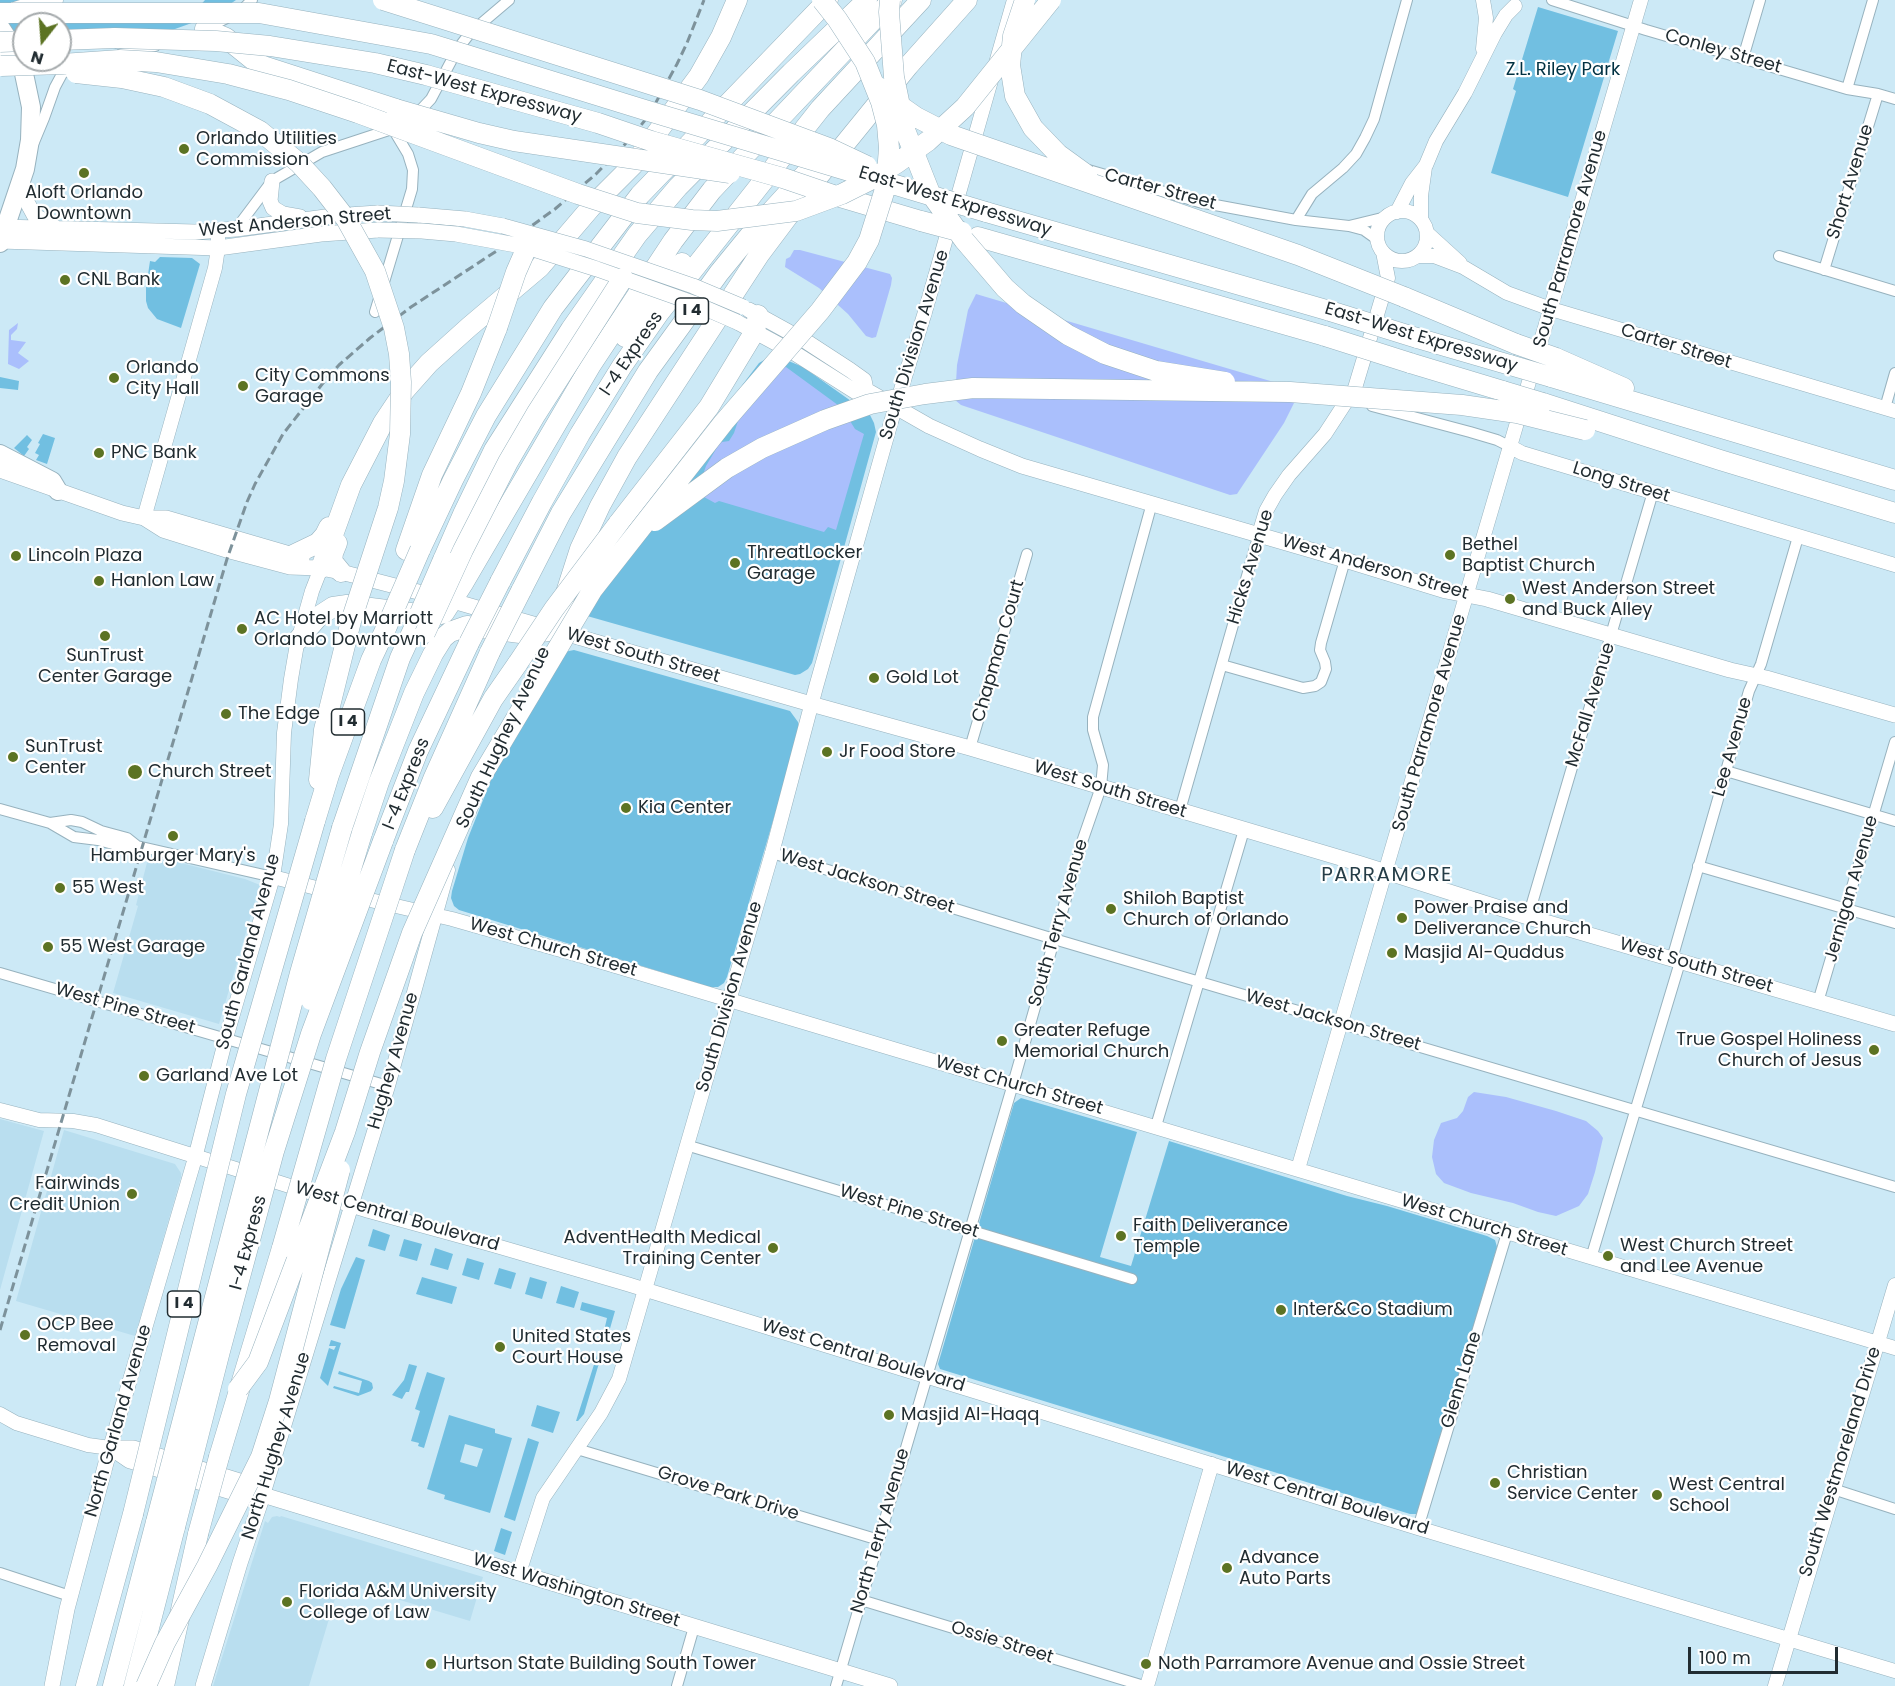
<!DOCTYPE html>
<html>
<head>
<meta charset="utf-8">
<style>
	body { margin:0 }
	#map { position:relative; width:1895px; height:1686px; overflow:hidden; background:#cce9f6; font-family:Poppins,sans-serif }
	canvas { display:block }
	.north { position:absolute; left:12px; top:12px; width:60px; height:60px; box-sizing:border-box; background:#fff; border:2px solid #a6abad; border-radius:50%; rotate:197deg; font-size:16px; font-weight:700; line-height:24px; text-align:center; color:#212c31 }
	.north::after { content:''; display:block; margin:auto; width:21px; height:27px; background:#5c7323; clip-path:polygon(50% 0,100% 100%,50% 72%,0 100%) }
	.scale { position:absolute; left:1688px; top:1647px; width:150px; height:27px; box-sizing:border-box; border:3px solid #212c31; border-top:0; padding-left:8px; font-size:18px; line-height:21px; white-space:nowrap; color:#212c31; -webkit-text-stroke:4px #fff; paint-order:stroke }
</style>
</head>
<body>
<div id="map">
<canvas width="1895" height="1686"></canvas>
<div class="north">N</div>
<div class="scale">100 m</div>
</div>
<script>
const ctx = document.querySelector('canvas').getContext('2d');
ctx.lineJoin = 'round';
function fill(path, color) { ctx.fillStyle = color; ctx.fill(path, 'evenodd'); }
const toPath = rows => new Path2D(rows.map(r => 'M' + r).join(''));
function strokePath(path, color, width, dash) { ctx.strokeStyle = color; ctx.lineWidth = width; ctx.lineCap = dash ? 'butt' : 'round'; ctx.setLineDash(dash || []); ctx.stroke(path); }
function write(font, color, halo, rows, align = 'center') {
  ctx.font = font + ' Poppins,sans-serif'; ctx.lineWidth = 4.5; ctx.setLineDash([]); ctx.textBaseline = 'middle'; ctx.strokeStyle = halo; ctx.fillStyle = color; for (const [text, x, y, turn = 0] of rows) {
    ctx.save(); ctx.translate(x, y); ctx.rotate((+turn || 0) * Math.PI / 180); ctx.textAlign = isNaN(turn) ? turn : align; if (halo) ctx.strokeText(text, 0, 0); ctx.fillText(text, 0, 0); ctx.restore();
  }
}
fill(toPath([
	[149,855,245,879,260,885,219,1024,113,993,138,906,136,905],
	[0,1119,44,1131,0,1290],
	[64,1130,175,1164,181,1173,181,1177,135,1336,16,1301],
	[277,1516,280,1517,281,1516,483,1577,470,1621,340,1582,309,1686,213,1686,265,1521,268,1523,272,1517]
]), '#b9deef');
fill(toPath([
	[0,0,236,0,214,15,136,43,60,49,60,24,24,24,24,46,0,39],
	[1538,7,1618,31,1568,197,1491,173,1516,91,1513,89],
	[160,257,192,258,200,264,181,328,157,319,148,308,146,301,146,288,150,261,155,262],
	[771,356,779,357,803,367,851,401,870,415,874,423,876,432,812,663,808,669,800,674,795,675,566,610,625,530,674,475,759,363],
	[0,377,19,381,18,390,0,388],
	[43,434,55,438,47,464,36,460,39,455,35,453,40,444,38,443],
	[27,435,32,440,27,447,29,449,24,456,14,448],
	[574,650,783,709,790,711,798,722,799,727,798,736,727,977,724,983,718,987,710,987,459,910,454,906,451,898,452,891,468,838,491,780,509,746,564,652],
	[1021,1098,1137,1132,1100,1257,1131,1266,1169,1141,1347,1196,1387,1206,1487,1236,1495,1240,1497,1247,1417,1514,1410,1514,940,1369,938,1364,941,1354,1014,1103],
	[373,1229,390,1235,385,1251,368,1246],
	[404,1239,422,1244,417,1261,399,1256],
	[435,1248,453,1254,448,1270,430,1265],
	[356,1257,365,1260,345,1329,330,1325,341,1289],
	[467,1258,484,1263,479,1280,462,1275],
	[499,1268,516,1273,511,1289,494,1284],
	[422,1277,457,1287,452,1304,416,1294],
	[530,1277,547,1282,542,1299,525,1294],
	[561,1286,579,1292,574,1308,556,1303],
	[582,1302,615,1311,609,1332,604,1331,607,1318,580,1310],
	[331,1340,341,1343,328,1386,320,1378,329,1348,334,1350,336,1346,329,1346],
	[598,1352,602,1353,584,1414,578,1421,576,1421],
	[409,1364,417,1366,409,1392,406,1392,402,1399,392,1395,404,1380],
	[339,1371,369,1381,372,1383,373,1388,371,1391,358,1396,333,1388,334,1386,359,1393,362,1381,338,1374],
	[427,1372,445,1378,424,1448,418,1446,419,1443,411,1441,420,1411,415,1409],
	[537,1405,560,1412,553,1433,531,1426],
	[449,1415,495,1429,495,1433,512,1438,490,1513,444,1499,445,1495,427,1489],
	[465,1444,483,1449,477,1467,460,1462],
	[528,1438,539,1442,515,1521,504,1517],
	[501,1528,512,1532,505,1555,494,1551]
]), '#71bfe1');
fill(toPath([
	[794,250,800,250,890,274,892,278,891,285,876,337,872,338,866,336,848,314,819,288,785,267,786,259,790,257],
	[976,294,1294,388,1297,397,1284,423,1237,494,1230,495,961,405,955,400,957,365,968,310],
	[18,323,17,329,11,335,11,340,26,342,18,353,29,361,19,369,8,364,9,330],
	[786,367,842,408,855,429,864,434,836,530,828,527,824,532,719,501,715,503,704,497,699,486,706,466,719,444,722,442,729,441,734,433,740,415,777,370],
	[1474,1092,1506,1097,1556,1111,1586,1121,1598,1131,1603,1138,1595,1172,1588,1194,1579,1206,1556,1216,1538,1212,1513,1203,1471,1193,1444,1183,1436,1174,1432,1157,1434,1140,1441,1123,1457,1118,1463,1111,1468,1097]
]), '#aabffc');
fill(toPath([
	[24,0,205,0,198,8,39,8]
]), '#cce9f6');
const minor = toPath([
	[1552,0,1646,30,1847,89,1878,94,1895,99],
	[204,29,241,11,252,0],
	[0,53,18,58],
	[121,54,155,46],
	[1743,58,1760,0],
	[1847,89,1873,0],
	[414,117,431,99,457,50,470,33,509,0],
	[34,142,44,118,55,87,62,74,71,66],
	[1085,169,1199,202,1296,220,1349,226,1364,230,1378,240],
	[1296,220,1312,194,1343,168,1356,154,1365,138,1374,119,1407,0],
	[1349,226,1386,217],
	[236,229,272,181,322,152,395,128],
	[1779,256,1895,291],
	[1824,270,1878,94],
	[375,312,412,189,413,170,408,154,393,129],
	[1372,406,1470,432,1497,440,1511,447],
	[1885,408,1895,373],
	[1222,665,1303,688,1315,686,1321,682,1326,669,1325,662,1320,650,1321,643,1345,560],
	[970,748,1027,554],
	[1726,771,1895,821],
	[0,809,50,823,74,837,98,840,124,847,137,846,273,877],
	[1180,810,1259,534],
	[50,823,71,820,82,822,101,831,127,838,137,846],
	[772,853,1054,939,1895,1187],
	[1698,866,1895,923],
	[1528,917,1653,492],
	[1672,959,1749,691,1761,664,1798,537],
	[0,973,388,1086],
	[1818,1002,1895,742],
	[1156,1126,1244,830],
	[686,1145,1132,1279],
	[1591,1258,1680,962],
	[577,1449,879,1540],
	[1833,1489,1895,1509],
	[1418,1528,1507,1233],
	[0,1573,70,1596],
	[861,1600,1144,1686],
	[677,1686,694,1627],
	[836,1686,1013,1084,1083,839,1101,787,1103,765,1093,730,1093,717,1152,503]
]);
const tertiary = toPath([
	[1483,49,1486,18,1483,0],
	'1377 236a25 25 0 1 1 50 0a25 25 0 1 1-50 0Z',
	[1397,212,1412,183,1426,165,1436,141,1465,93,1495,33,1506,15,1515,6],
	[1421,219,1421,196,1425,167],
	[1427,233,1460,263],
	[1417,256,1434,256,1463,267,1507,293,1551,309,1895,411],
	[1511,447,1522,453,1895,565],
	[144,518,215,268,218,248,218,231],
	[1259,534,1266,511,1275,495,1289,475,1325,434,1355,388,1388,278,1383,252],
	[273,877,332,892],
	[353,896,452,919,582,956,1895,1348],
	[0,1110,39,1120,73,1121,96,1125,369,1211,493,1245,627,1284,1418,1528,1895,1671],
	[1298,1169,1641,0],
	[0,1414,16,1423,88,1445,110,1448,129,1461,246,1497,263,1495,388,1086,448,870],
	[110,1448,195,1158,226,1038,273,877,281,824,284,733,291,679,297,644,312,591,321,568],
	[519,1573,543,1498,601,1413,619,1379,772,853,816,687,891,422,925,312,1014,0],
	[1147,1686,1212,1464],
	[1775,1686,1895,1285]
]);
const secondary = toPath([
	[272,181,270,201,273,208,283,214,300,217],
	[22,182,27,202,34,215,56,228],
	[418,215,465,219,503,226],
	[0,227,195,232,236,229,333,216,378,213],
	[0,241,218,248,321,234,378,230],
	[749,310,807,342,850,370,864,380,866,390],
	[737,322,796,354,856,392,866,390,929,426,980,449,1022,466,1345,560,1446,591,1487,599,1730,670,1766,678,1895,715],
	[0,470,122,513,144,518,166,518,293,555,302,559],
	[144,518,163,530,230,551,290,567,321,568,341,572,453,601,811,704,970,748,1361,864,1528,917,1895,1024],
	[52,1686,67,1609,110,1448,133,1448,249,1484,263,1495,890,1686],
	[203,1686,240,1563,263,1495]
]);
const primary = toPath([
	[0,27,11,44,23,69,31,107,30,140,25,169,0,243],
	[0,454,52,481,58,491]
]);
const motorway = toPath([
	[0,13,12,13,53,0],
	[205,29,226,38,252,59,263,66,396,109],
	[60,40,115,38],
	[901,74,967,0],
	[833,195,921,221],
	[986,212,1330,311],
	[978,237,1325,336],
	[1404,297,1516,344],
	[625,337,653,298,682,263],
	[1417,338,1510,365],
	[1556,358,1624,388],
	[1410,363,1503,391],
	[1551,377,1895,480],
	[1543,403,1720,460,1895,513],
	[618,524,709,407,755,331,758,315],
	[337,543,333,553,332,561,341,572],
	[406,550,432,475,471,393,497,328],
	[420,550,453,480,486,416,553,308,640,195,828,0],
	[293,555,318,543,325,535,329,527],
	[443,560,464,512,494,450,571,329,637,235,678,187,791,73,867,0],
	[321,568,351,485,383,423,405,390,429,363,469,327,540,267,593,205,633,165,699,76,721,37,737,0],
	[500,582,542,502,580,434,622,366,659,313,820,109,921,0],
	[521,591,561,513,648,371,719,273,755,229,808,171],
	[298,640,319,616,333,607,347,605,434,616,444,613,464,582,591,365,673,241,712,190,892,0],
	[319,780,324,730,351,621],
	[433,808,493,699,518,663],
	[315,821,329,775,371,660,387,626],
	[342,828,400,658,413,630],
	[362,833,379,782,414,693,433,654,443,638,450,632,467,626,528,634,554,630,580,549,600,506,627,457,759,255,813,183,909,65],
	[383,841,418,751,469,643],
	[405,850,434,777,490,652],
	[219,1457,282,1248],
	[86,1686,133,1514],
	[113,1686,156,1522],
	[134,1686,175,1527],
	[164,1686,198,1534]
]);
strokePath(minor, '#97b2be', 12);
strokePath(tertiary, '#97b2be', 15);
strokePath(secondary, '#97b2be', 16);
strokePath(primary, '#97b2be', 20);
strokePath(motorway, '#97b2be', 21);
strokePath(minor, '#fff', 10);
strokePath(tertiary, '#fff', 14);
strokePath(secondary, '#fff', 15);
strokePath(primary, '#fff', 18);
strokePath(motorway, '#fff', 20);
strokePath(toPath([
	[0,1330,227,559,247,502,255,484,283,434,323,383,339,365,370,338,411,307,498,250,555,209,596,174,631,138,649,115,677,64,687,43,704,0]
]), '#7d929b', 3, [9, 4.5]);
const secondaryBridge = toPath([
	[378,213,418,215],
	[503,226,586,249,693,286,743,307],
	[378,230,422,231,456,234,527,247,597,269,693,303,737,322]
]);
const motorwayBridge = toPath([
	[383,0,700,100,829,148,867,166],
	[890,0,889,12,894,77,905,130,930,193,964,240,1005,288,1023,304,1068,335,1105,354,1156,371,1225,382],
	[1025,0,1013,36,1010,65,1015,96,1033,128,1058,154,1087,175],
	[12,13,259,13,431,44,645,110,986,212],
	[115,38,216,41,270,46,375,63,426,75,598,123,651,141,783,178,833,195],
	[0,42,24,41],
	[1,66,62,64,120,60,156,62,228,74,289,90,358,113,578,194,637,213,692,220,717,221,796,211,842,194,872,179,897,163,928,141,965,107,1051,0],
	[76,73,122,78,164,87,210,104,260,131,299,163,322,188,346,219,375,271,394,328,399,354,401,382,400,434,394,481,388,508,351,621],
	[877,86,889,98,916,117,951,135,1298,255,1404,297],
	[396,109,479,133,514,141,730,173],
	[921,221,962,232],
	[1330,311,1417,338],
	[497,328,516,272,527,247],
	[1325,336,1410,363],
	[1516,344,1556,358],
	[1510,365,1551,377],
	[1503,391,1543,403],
	[655,521,727,468,762,448,825,420,870,404,925,394,973,388,1290,392,1462,405,1517,413,1585,430],
	[420,613,443,560],
	[387,626,420,550],
	[425,633,463,550,508,462,536,414,623,278],
	[469,643,500,582],
	[490,652,521,591],
	[518,663,554,609,618,524],
	[311,1000,362,833],
	[282,1248,336,1059,405,850],
	[238,1389,258,1362,345,1132,370,1052,412,933,481,777,593,589,724,422,820,311,857,262,869,240,886,186,889,148,887,125,881,102,865,62,837,19,822,0],
	[133,1514,236,1094,315,821],
	[156,1522,300,973,342,828],
	[175,1527,220,1351,274,1151,311,1034,383,841],
	[198,1534,219,1457],
	[146,1686,165,1643,207,1566,261,1457,279,1401,340,1170]
]);
strokePath(secondaryBridge, '#97b2be', 16, []);
strokePath(motorwayBridge, '#97b2be', 21, []);
strokePath(secondaryBridge, '#fff', 15);
strokePath(motorwayBridge, '#fff', 20);
for (const [x, y, r, color] of [
	[184,149,6,"#5c7323"],
	[84,173,6,"#5c7323"],
	[65,280,6,"#5c7323"],
	[114,378,6,"#5c7323"],
	[243,386,6,"#5c7323"],
	[99,453,6,"#5c7323"],
	[1450,555,6,"#5c7323"],
	[16,556,6,"#5c7323"],
	[735,563,6,"#5c7323"],
	[99,581,6,"#5c7323"],
	[1510,599,6,"#5c7323"],
	[242,629,6,"#5c7323"],
	[105,636,6,"#5c7323"],
	[874,678,6,"#5c7323"],
	[226,714,6,"#5c7323"],
	[827,752,6,"#5c7323"],
	[13,757,6,"#5c7323"],
	[135,772,8,"#5c7323"],
	[626,808,6,"#5c7323"],
	[173,836,6,"#5c7323"],
	[60,888,6,"#5c7323"],
	[1111,909,6,"#5c7323"],
	[1402,918,6,"#5c7323"],
	[48,947,6,"#5c7323"],
	[1392,953,6,"#5c7323"],
	[1002,1041,6,"#5c7323"],
	[1874,1050,6,"#5c7323"],
	[144,1076,6,"#5c7323"],
	[132,1194,6,"#5c7323"],
	[1121,1236,6,"#5c7323"],
	[773,1248,6,"#5c7323"],
	[1608,1256,6,"#5c7323"],
	[1281,1310,6,"#5c7323"],
	[25,1335,6,"#5c7323"],
	[500,1347,6,"#5c7323"],
	[889,1415,6,"#5c7323"],
	[1495,1483,6,"#5c7323"],
	[1657,1495,6,"#5c7323"],
	[1227,1568,6,"#5c7323"],
	[287,1602,6,"#5c7323"],
	[431,1664,6,"#5c7323"],
	[1146,1664,6,"#5c7323"]
]) { const dot = new Path2D(); dot.arc(x, y, r, 0, 2 * Math.PI); ctx.fillStyle = color; ctx.fill(dot); strokePath(dot, '#fff', 2); }
for (const [x, y, w] of [
	[692,311,33],
	[348,722,33],
	[184,1304,33]
]) { const box = new Path2D(); box.roundRect(x - w / 2, y - 13, w, 26, 4.5); ctx.fillStyle = '#fff'; ctx.fill(box); strokePath(box, '#212c31', 1.5); }
write('bold 16px', '#212c31', null, [
	["I 4",692,311],
	["I 4",348,722],
	["I 4",184,1304]
]);
write('18px', '#212c31', '#fff', [
	["Conley Street",1723,52,16],
	["East-West Expressway",484,92,15],
	["Short Avenue",1851,182,-73],
	["Carter Street",1160,190,15],
	["East-West Expressway",955,202,17],
	["West Anderson Street",295,223,-5],
	["South Parramore Avenue",1571,239,-74],
	["East-West Expressway",1421,338,17],
	["South Division Avenue",915,345,-73],
	["Carter Street",1676,347,17],
	["I-4 Express",632,354,-56],
	["Long Street",1621,483,17],
	["Hicks Avenue",1251,567,-73],
	["West Anderson Street",1375,568,16],
	["Chapman Court",999,651,-74],
	["West South Street",643,656,16],
	["McFall Avenue",1591,705,-73],
	["South Parramore Avenue",1430,723,-74],
	["South Hughey Avenue",504,738,-65],
	["Lee Avenue",1733,747,-74],
	["I-4 Express",407,784,-68],
	["West South Street",1110,790,17],
	["West Jackson Street",867,882,17],
	["Jernigan Avenue",1852,889,-74],
	["South Terry Avenue",1059,923,-74],
	["West Church Street",553,948,16],
	["South Garland Avenue",249,952,-75],
	["West South Street",1696,966,16],
	["South Division Avenue",730,997,-74],
	["West Pine Street",125,1009,16],
	["West Jackson Street",1333,1021,16],
	["Hughey Avenue",394,1061,-74],
	["West Church Street",1019,1086,16],
	["West Pine Street",909,1212,17],
	["West Central Boulevard",397,1217,16],
	["West Church Street",1484,1226,17],
	["I-4 Express",249,1243,-75],
	["West Central Boulevard",863,1356,17],
	["Glenn Lane",1462,1380,-73],
	["North Garland Avenue",119,1421,-74],
	["North Hughey Avenue",277,1446,-73],
	["South Westmoreland Drive",1841,1462,-73],
	["Grove Park Drive",728,1494,17],
	["West Central Boulevard",1327,1499,17],
	["North Terry Avenue",881,1531,-74],
	["West Washington Street",576,1591,17],
	["Ossie Street",1002,1643,17]
]);
write('18px', '#003142', '#fff', [
	["Z.L. Riley Park",1563,70]
]);
write('18px', '#212c31', '#fff', [
	["Orlando Utilities",196,139],
	["Commission",196,160],
	["Aloft Orlando",84,193,"center"],
	["Downtown",84,214,"center"],
	["CNL Bank",77,280],
	["Orlando",126,368],
	["City Hall",126,389],
	["City Commons",255,376],
	["Garage",255,397],
	["PNC Bank",111,453],
	["Bethel",1462,545],
	["Baptist Church",1462,566],
	["ThreatLocker",747,553],
	["Garage",747,574],
	["Lincoln Plaza",28,556],
	["Hanlon Law",111,581],
	["West Anderson Street",1522,589],
	["and Buck Alley",1522,610],
	["AC Hotel by Marriott",254,619],
	["Orlando Downtown",254,640],
	["SunTrust",105,656,"center"],
	["Center Garage",105,677,"center"],
	["Gold Lot",886,678],
	["The Edge",238,714],
	["SunTrust",25,747],
	["Center",25,768],
	["Jr Food Store",839,752],
	["Church Street",148,772],
	["Kia Center",638,808],
	["Hamburger Mary's",173,856,"center"],
	["55 West",72,888],
	["Shiloh Baptist",1123,899],
	["Church of Orlando",1123,920],
	["Power Praise and",1414,908],
	["Deliverance Church",1414,929],
	["55 West Garage",60,947],
	["Masjid Al-Quddus",1404,953],
	["Greater Refuge",1014,1031],
	["Memorial Church",1014,1052],
	["True Gospel Holiness",1862,1040,"right"],
	["Church of Jesus",1862,1061,"right"],
	["Garland Ave Lot",156,1076],
	["Fairwinds",120,1184,"right"],
	["Credit Union",120,1205,"right"],
	["Faith Deliverance",1133,1226],
	["Temple",1133,1247],
	["AdventHealth Medical",761,1238,"right"],
	["Training Center",761,1259,"right"],
	["West Church Street",1620,1246],
	["and Lee Avenue",1620,1267],
	["Inter&Co Stadium",1293,1310],
	["OCP Bee",37,1325],
	["Removal",37,1346],
	["United States",512,1337],
	["Court House",512,1358],
	["Masjid Al-Haqq",901,1415],
	["Christian",1507,1473],
	["Service Center",1507,1494],
	["West Central",1669,1485],
	["School",1669,1506],
	["Advance",1239,1558],
	["Auto Parts",1239,1579],
	["Florida A&M University",299,1592],
	["College of Law",299,1613],
	["Hurtson State Building South Tower",443,1664],
	["Noth Parramore Avenue and Ossie Street",1158,1664]
], 'left');
ctx.letterSpacing = '1.5px';
write('20px', '#253d47', '#fff', [
	["PARRAMORE",1387,876]
]);
ctx.letterSpacing = '0px';
</script>
</body>
</html>
